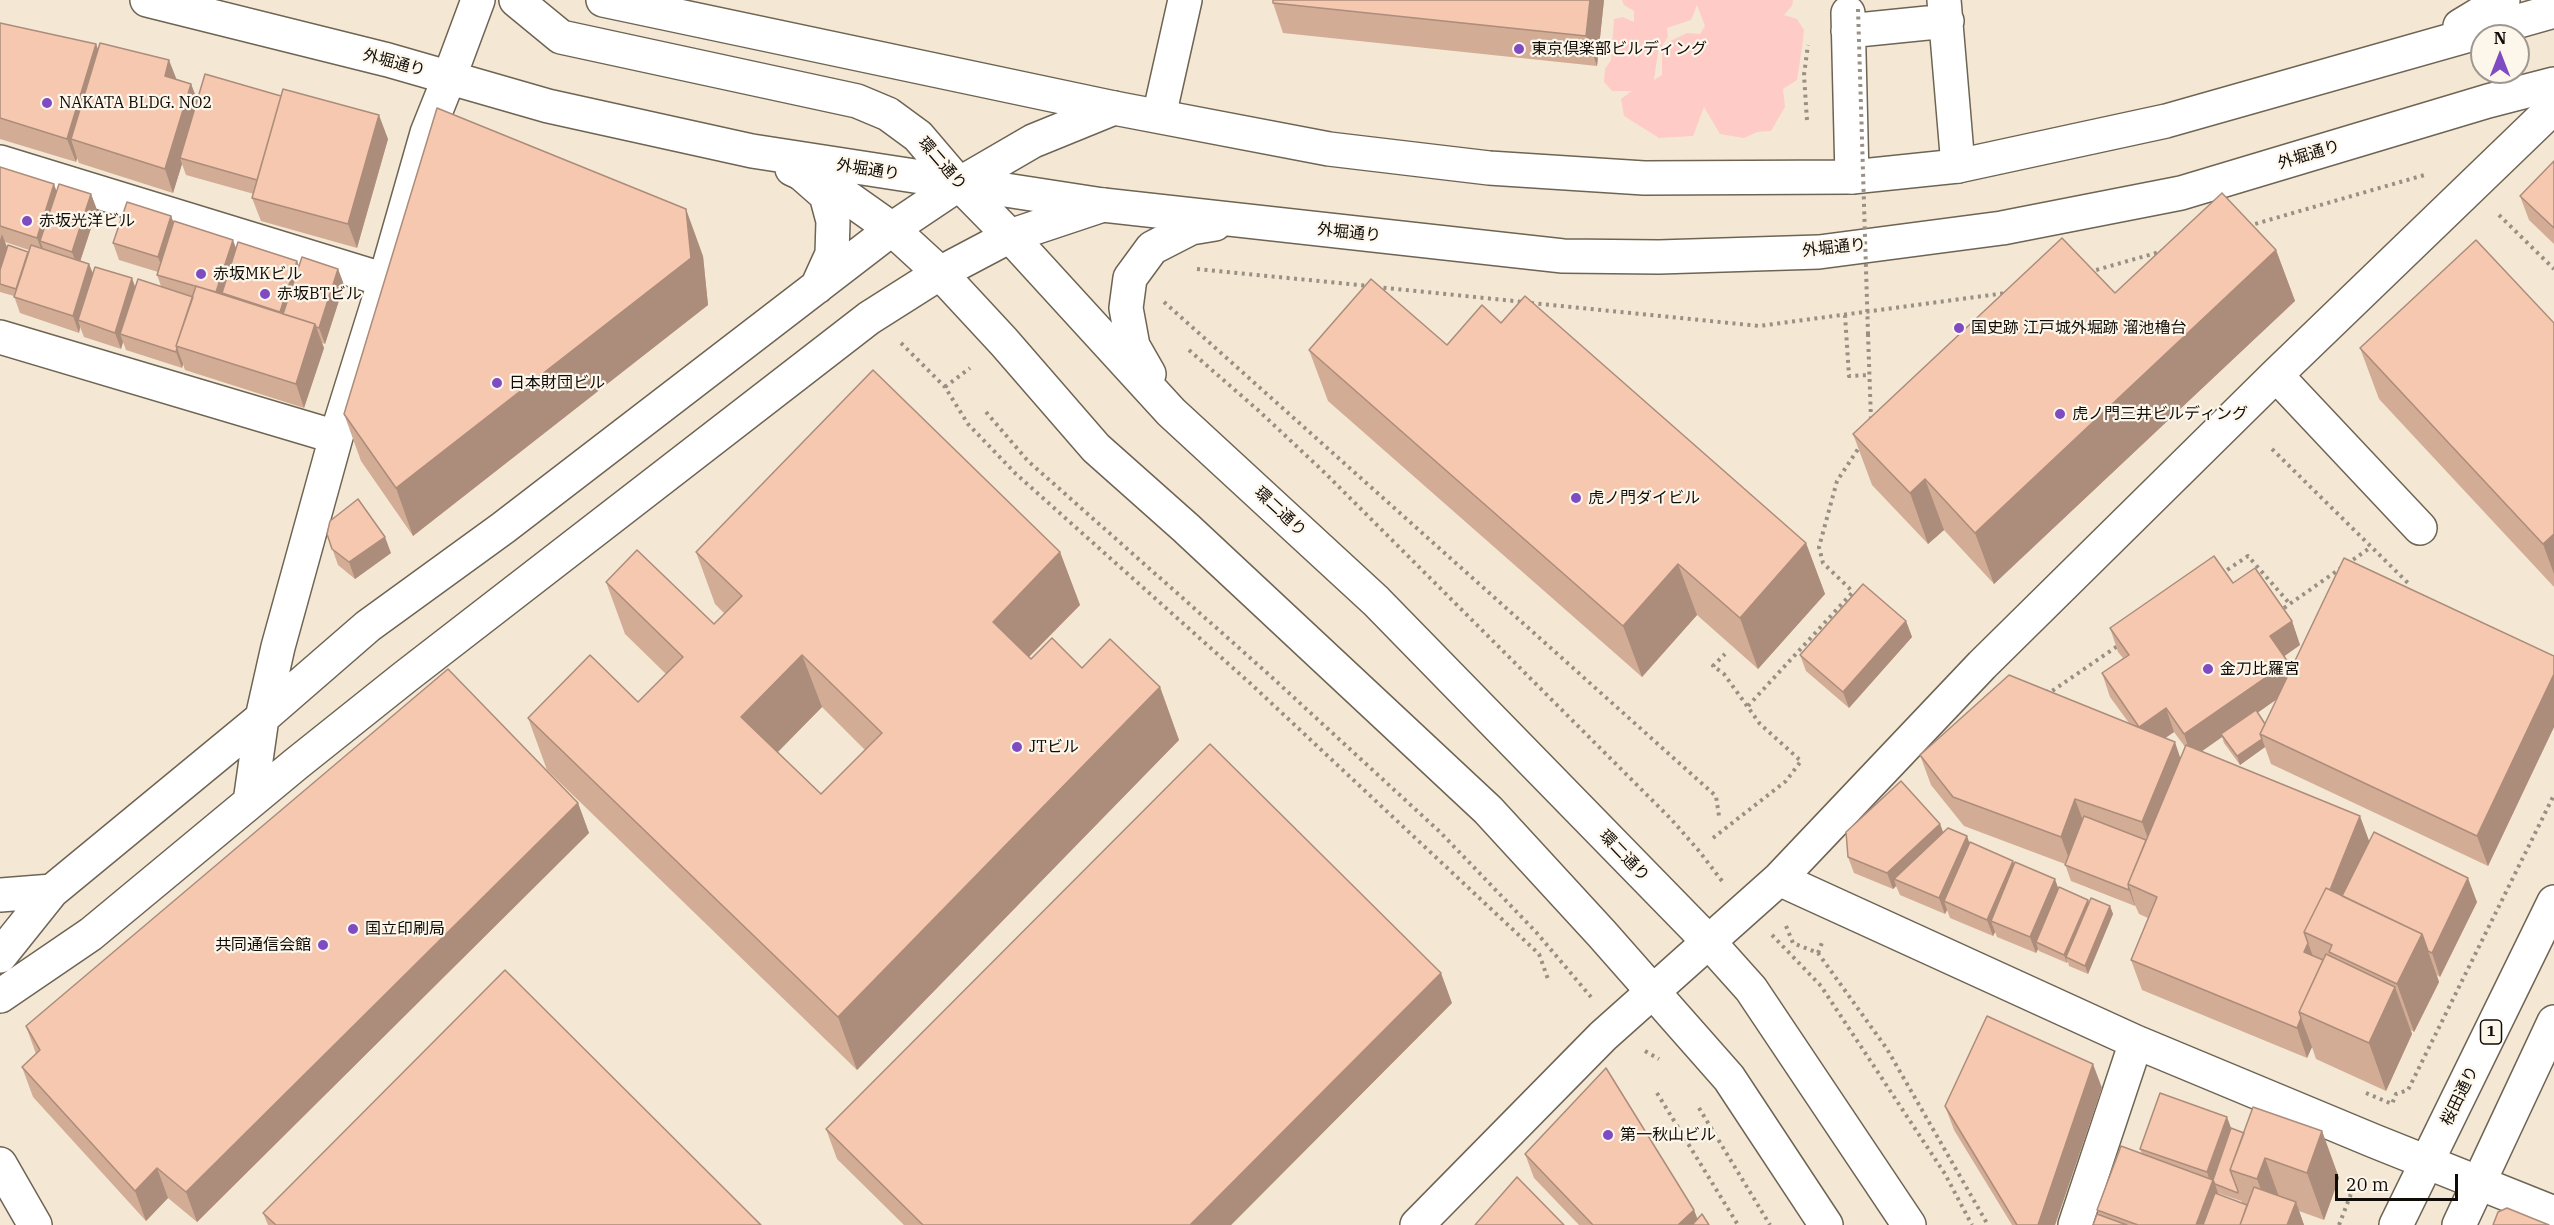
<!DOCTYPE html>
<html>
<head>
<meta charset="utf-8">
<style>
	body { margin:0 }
	#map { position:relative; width:2554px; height:1225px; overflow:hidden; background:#f4e8d5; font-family:"IBM Plex Serif",serif }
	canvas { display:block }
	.north { position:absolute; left:2470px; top:24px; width:60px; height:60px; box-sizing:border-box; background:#fdf6eb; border:2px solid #9e9890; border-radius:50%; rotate:0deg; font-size:16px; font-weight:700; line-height:24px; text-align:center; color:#100c07 }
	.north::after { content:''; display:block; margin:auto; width:21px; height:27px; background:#7e4bc2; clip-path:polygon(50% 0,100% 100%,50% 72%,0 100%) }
	.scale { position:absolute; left:2335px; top:1174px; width:123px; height:27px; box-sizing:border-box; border:3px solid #100c07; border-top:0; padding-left:8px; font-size:18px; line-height:21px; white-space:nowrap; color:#100c07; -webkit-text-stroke:4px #fdf6eb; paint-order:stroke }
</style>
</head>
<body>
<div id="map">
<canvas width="2554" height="1225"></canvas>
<div class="north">N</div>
<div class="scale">20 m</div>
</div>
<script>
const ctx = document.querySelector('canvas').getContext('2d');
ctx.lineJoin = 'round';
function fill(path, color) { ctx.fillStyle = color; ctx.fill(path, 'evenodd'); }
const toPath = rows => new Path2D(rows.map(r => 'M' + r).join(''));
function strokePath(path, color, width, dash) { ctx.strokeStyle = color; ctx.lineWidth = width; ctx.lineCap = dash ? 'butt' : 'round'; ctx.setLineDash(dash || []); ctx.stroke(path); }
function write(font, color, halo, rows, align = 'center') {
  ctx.font = font + ' "IBM Plex Serif","Noto Sans JP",serif'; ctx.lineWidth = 4.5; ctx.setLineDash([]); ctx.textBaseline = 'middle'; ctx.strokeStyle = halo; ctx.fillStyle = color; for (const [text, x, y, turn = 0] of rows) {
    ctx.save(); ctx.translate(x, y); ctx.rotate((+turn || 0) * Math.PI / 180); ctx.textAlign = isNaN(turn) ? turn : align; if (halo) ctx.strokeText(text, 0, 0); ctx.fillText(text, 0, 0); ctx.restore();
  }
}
fill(toPath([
	[1622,0,1793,0,1792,6,1784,15,1797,19,1804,30,1802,48,1797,80,1783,89,1785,107,1771,131,1757,132,1744,138,1720,134,1704,107,1693,136,1659,138,1624,116,1621,99,1632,91,1612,91,1604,82,1605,69,1611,60,1614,19,1623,17,1634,22,1634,11,1624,5],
	[1697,5,1705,26,1700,34,1687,33,1668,42,1662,54,1662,75,1654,80,1658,52,1668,37,1667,28,1691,20]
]), '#fecbc7');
const minor = toPath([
	[1944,0,1958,166],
	[1848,13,1852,177],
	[1848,31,1947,21],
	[1159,116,1185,0],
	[0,162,385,280],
	[801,173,826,195,833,221,832,254,817,287],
	[0,337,336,437],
	[2276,375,2420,528],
	[250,802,262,718,278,647,336,437,385,280,427,133,449,78],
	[1779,879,2136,1042,2374,1141,2554,1213],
	[0,895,52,891],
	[0,956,52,891,262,718,368,626,503,528,892,229,959,184,1033,141,1114,108],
	[0,996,91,934,296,764,405,677,869,318,940,273,1010,236,1103,205],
	[0,1164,35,1225],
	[1417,1225,1603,1036,1779,879,1982,665,2276,375,2554,107],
	[2075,1225,2136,1042]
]);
const major = toPath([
	[147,0,388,60,548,106,752,151,1103,205,1563,256,1659,257,1819,252,2002,228,2181,193,2488,101,2554,84],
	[516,0,561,37,857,101,888,114,918,136,959,184,1010,236,1171,412,1376,601,1708,941,1751,989,1909,1225],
	[603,0,1114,108,1329,149,1489,168,1644,178,1852,177,1958,166,2166,121,2554,11],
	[2460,26,2503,0],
	[792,169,834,188,892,229,940,273,1004,342,1096,448,1186,528,1488,810,1602,934,1729,1078,1826,1225],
	[1149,374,1133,346,1126,308,1130,278,1152,248,1191,228,1215,224]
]);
const highway = toPath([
	[449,78,478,0],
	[2396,1225,2554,902],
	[2459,1225,2554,1022]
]);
strokePath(minor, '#6e6454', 36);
strokePath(major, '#6e6454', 36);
strokePath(highway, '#6e6454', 36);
strokePath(toPath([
	[1807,120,1804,75,1808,45],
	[2499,215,2554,269],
	[2248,226,2428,174],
	[1197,269,1369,286],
	[2089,272,2163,251],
	[1376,287,1524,302],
	[1164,302,1716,796,1719,816],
	[1531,303,1759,326,2006,293],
	[1845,315,1849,376,1869,375],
	[1868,334,1871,420],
	[901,343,945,387,968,424,1016,474,1251,684,1539,954,1548,979],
	[1189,350,1259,411,1325,473,1671,819,1699,851,1722,881],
	[945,387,970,368],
	[986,412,1028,461,1265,671,1440,832,1536,932,1591,997],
	[2272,449,2408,583,2404,591],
	[2347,564,2371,547],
	[2221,574,2248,556,2290,604],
	[2284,608,2341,568],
	[2045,692,2052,691,2119,645],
	[1748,706,1852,593,1849,588,1823,563,1819,547,1837,481,1860,446],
	[1713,838,1786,781,1801,761,1760,724,1724,674,1713,666,1725,654],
	[1786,926,1793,943,1818,953,1887,1049,1988,1225],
	[1772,935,1821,986,1945,1174,1972,1225],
	[1818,953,1823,940],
	[1645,1051,1659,1059],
	[1657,1093,1738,1225],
	[2366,1093,2392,1104,2396,1094,2408,1090,2554,795],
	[1699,1108,1770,1225],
	[2339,1225,2357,1178]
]), '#999083', 4, [3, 4.5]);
strokePath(minor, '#fff', 33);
strokePath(major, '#fff', 33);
strokePath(highway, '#fff', 33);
strokePath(toPath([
	[1858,9,1868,334]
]), '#999083', 4, [3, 4.5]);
fill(toPath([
	[1604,0,1597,66,1283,33,1273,3],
	[0,23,96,44,98,50,176,79,191,84,197,100,388,139,357,248,261,221,252,198,254,194,186,175,182,164,173,193,79,163,77,158,76,162,0,139],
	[2554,161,2554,244,2529,220,2520,196],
	[0,167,57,191,91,194,97,210,80,261,89,264,93,273,135,287,161,286,157,275,158,272,119,260,113,243,171,216,174,223,236,249,297,261,299,266,338,269,344,285,325,344,322,343,324,348,304,408,185,370,183,364,182,368,126,350,123,342,121,349,84,337,80,327,79,333,20,313,14,296,0,292],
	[5,242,29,250,28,252,7,247],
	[2276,250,2295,301,1994,584,1944,530,1928,544,1872,485,1853,434],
	[703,256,708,305,413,536,361,461,344,414],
	[1501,323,1806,543,1825,594,1758,669,1697,615,1642,677,1328,401,1309,350,1447,345],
	[2554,323,2554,587,2379,399,2360,348],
	[327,534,391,553,355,579,338,565],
	[696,552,1060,552,1080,605,1029,657,1031,659,1082,668,1160,687,1179,740,857,1070,547,770,528,718,638,702,666,674,625,634,606,582,714,624,725,614,715,604],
	[822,707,865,750,821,794,778,752],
	[2233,583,2292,621,2300,645,2284,656,2288,662,2291,669,2554,656,2554,727,2488,866,2271,764,2265,747,2240,765,2224,743,2222,737,2201,752,2369,841,2477,902,2440,977,2437,975,2439,982,2414,1032,2411,1030,2412,1034,2386,1091,2316,1059,2312,1047,2307,1058,2142,990,2131,960,2148,918,2139,914,2135,905,2135,906,2071,881,2065,864,1964,826,1931,785,1920,755,2129,723,2110,697,2102,673,2123,658,2118,652,2110,628],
	[2277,699,2265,724,2257,713],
	[2174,732,2185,747,2180,758,2165,738],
	[1906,621,1912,637,1849,708,1806,671,1800,655],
	[578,803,589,833,197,1222,168,1198,146,1221,33,1097,22,1067,36,1054,26,1026],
	[1940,824,1943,832,1967,836,1969,844,2013,861,2014,864,2058,890,2089,903,2110,906,2113,914,2088,974,2069,966,2068,962,2067,963,2039,951,2038,949,2036,953,1997,937,1995,932,1993,936,1950,918,1947,910,1945,914,1900,895,1896,886,1893,889,1854,873,1848,857],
	[1452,1003,1231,1225,904,1225,837,1159,826,1129],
	[2102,1088,2055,1225,2012,1225,1954,1130,1945,1106],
	[2231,1128,2244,1133,2322,1131,2339,1178,2324,1220,2299,1211,2304,1225,2093,1225,2099,1215,2097,1210,2142,1154,2140,1149],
	[2218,1193,2241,1201,2241,1200,2242,1203,2218,1194],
	[1525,1154,1694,1210,1697,1219,1709,1225,1579,1225,1534,1178],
	[263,1213,761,1225,268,1225]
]), '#d3ac96');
fill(toPath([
	[1590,0,1604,0,1597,66,1586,36],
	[96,44,105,68,71,139,77,158,76,162,67,139],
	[169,60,178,83,165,76],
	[191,84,200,107,180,158,182,164,173,193,165,169],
	[379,115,388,139,357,248,348,224],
	[54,184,60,201,40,241,44,251,43,254,37,238],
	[91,194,97,210,78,268,72,252],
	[686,209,703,256,708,305,413,536,396,488],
	[171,216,177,232,164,273,158,257],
	[2,234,8,250,0,275,0,240],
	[233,240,239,256,224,301,215,293],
	[2276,250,2295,301,1994,584,1975,533],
	[297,261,303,278,286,328,280,312],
	[89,264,95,280,78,320,80,327,79,333,73,316],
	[338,269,344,285,325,344,319,328],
	[132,278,138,295,120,334,123,342,121,349,115,333],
	[315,324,324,348,304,408,296,384],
	[177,348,183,364,182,368,176,352],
	[1925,479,1944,530,1928,544,1910,493],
	[2554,534,2554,574,2543,544],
	[385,537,391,553,355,579,349,562],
	[1806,543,1825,594,1758,669,1740,618],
	[1060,552,1080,605,1012,674,993,622],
	[1678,564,1697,615,1642,677,1623,626],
	[1906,621,1912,637,1849,708,1843,692],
	[2292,621,2300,645,2279,660,2270,636],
	[802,655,822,707,760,770,741,717],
	[2288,662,2297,685,2223,737,2221,734,2222,737,2192,758,2184,734],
	[2554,674,2554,727,2488,866,2477,836],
	[1160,687,1179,740,857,1070,838,1017],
	[2166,708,2174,732,2148,750,2139,727],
	[2262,739,2265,747,2240,765,2237,756],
	[2175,742,2185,772,2153,852,2142,822],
	[2075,799,2086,829,2072,867,2061,837],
	[578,803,589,833,197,1222,186,1192],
	[2360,816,2371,846,2345,911,2311,935],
	[1940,824,1946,840,1894,879,1896,886,1893,889,1887,873],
	[1967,836,1973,853,1944,901,1947,910,1945,914,1939,898],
	[2013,861,2019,877,1991,921,1995,932,1993,936,1987,920],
	[2468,878,2477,902,2440,977,2432,953],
	[2055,879,2061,896,2036,942,2038,949,2036,953,2030,937],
	[2130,888,2135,905,2135,906,2129,890],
	[2088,900,2091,908,2066,957,2067,963,2064,955],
	[2110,906,2113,914,2088,974,2085,966],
	[2422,934,2439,982,2414,1032,2397,984],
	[2308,943,2319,972,2304,952],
	[1441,973,1452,1003,1231,1225,1190,1225],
	[2395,987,2412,1034,2386,1091,2369,1043],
	[2301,1018,2312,1047,2307,1058,2297,1028],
	[2093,1064,2102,1088,2055,1225,2038,1225],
	[2227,1117,2233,1133,2215,1184,2219,1196,2208,1225,2196,1225,2211,1185,2207,1172],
	[2322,1131,2339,1178,2324,1220,2307,1173],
	[2265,1158,2282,1205,2274,1225,2257,1179],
	[157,1168,168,1198,146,1221,135,1191],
	[2296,1202,2304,1225,2287,1225],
	[1694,1210,1700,1225,1678,1225]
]), '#ac8c7a');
const building = toPath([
	[1273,0,1590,0,1586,36,1273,3,1273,0],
	[0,23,96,44,67,139,0,118,0,23],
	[100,43,169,60,165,76,191,84,165,169,71,139,100,43],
	[205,74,281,96,257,180,180,158,205,74],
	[283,89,379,115,348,224,252,198,283,89],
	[437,108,686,209,691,258,396,488,344,414,437,108],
	[2554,161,2554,228,2520,196,2554,161],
	[0,167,54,184,37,238,0,226,0,167],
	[59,184,91,194,72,252,40,241,59,184],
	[2222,193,2276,250,1975,533,1925,479,1910,493,1853,434,2062,238,2115,293,2222,193],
	[127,202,171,216,158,257,113,243,127,202],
	[174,221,233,240,216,292,157,275,174,221],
	[2476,240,2554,323,2554,534,2543,544,2360,348,2476,240],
	[238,242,297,261,280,312,222,293,238,242],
	[8,245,28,252,16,289,0,284,0,270,8,245],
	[31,245,89,264,73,316,14,297,31,245],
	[302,257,338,269,319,328,316,327,315,324,283,314,302,257],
	[95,267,132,278,115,333,78,320,95,267],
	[138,279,193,297,176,346,177,348,176,352,120,334,138,279],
	[1371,279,1447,345,1482,305,1501,323,1525,296,1806,543,1740,618,1678,564,1623,626,1309,350,1371,279],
	[196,286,315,324,296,384,176,346,196,286],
	[873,370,1060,552,993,622,1031,659,1052,638,1082,668,1110,639,1160,687,838,1017,528,718,590,655,638,702,683,657,606,582,637,550,714,624,742,596,696,552,873,370],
	[802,655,882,733,821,794,741,717,802,655],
	[358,499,385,537,349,562,332,549,327,534,330,521,358,499],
	[2214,556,2233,583,2255,568,2292,621,2270,636,2288,662,2184,734,2166,708,2139,727,2102,673,2129,655,2110,628,2214,556],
	[2344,558,2554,656,2554,674,2477,836,2260,734,2344,558],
	[1863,584,1906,621,1843,692,1800,655,1863,584],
	[448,669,578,803,186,1192,157,1168,135,1191,22,1067,40,1050,26,1026,448,669],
	[2009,675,2175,742,2142,822,2075,799,2061,837,1953,797,1920,755,2009,675],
	[2256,710,2265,724,2260,734,2262,739,2237,756,2221,734,2256,710],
	[1210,744,1441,973,1190,1225,923,1225,826,1129,1210,744],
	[2186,745,2360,816,2330,890,2326,888,2304,932,2308,943,2304,952,2323,960,2299,1012,2301,1018,2297,1028,2131,960,2157,897,2128,884,2186,745],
	[1901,781,1940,824,1887,873,1848,857,1846,832,1901,781],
	[2084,816,2146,840,2128,884,2129,890,2065,865,2084,816],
	[1948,828,1967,836,1939,898,1894,879,1948,828],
	[2374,832,2468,878,2432,953,2428,951,2422,934,2342,896,2374,832],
	[1970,842,2013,861,1987,920,1944,901,1970,842],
	[2015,862,2055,879,2030,937,1991,921,2015,862],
	[2059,887,2088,900,2064,955,2036,942,2059,887],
	[2326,888,2422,934,2397,984,2329,952,2332,945,2304,932,2326,888],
	[2091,898,2110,906,2085,966,2066,957,2091,898],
	[2326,954,2395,987,2369,1043,2299,1012,2326,954],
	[505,970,761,1225,276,1225,263,1213,505,970],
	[1987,1016,2093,1064,2038,1225,2017,1225,1945,1106,1987,1016],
	[1606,1068,1694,1210,1678,1225,1593,1225,1525,1154,1606,1068],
	[2160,1093,2227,1117,2207,1172,2140,1149,2160,1093],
	[2253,1107,2322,1131,2307,1173,2265,1158,2257,1179,2230,1170,2253,1107],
	[2231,1128,2244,1133,2230,1170,2238,1191,2238,1193,2215,1184,2213,1180,2231,1128],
	[2121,1146,2213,1180,2196,1225,2138,1225,2097,1210,2121,1146],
	[1517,1177,1564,1225,1475,1225,1517,1177],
	[2254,1187,2296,1202,2287,1225,2240,1225,2254,1187],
	[2215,1193,2247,1205,2240,1225,2203,1225,2215,1193],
	[2507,1208,2549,1225,2493,1225,2498,1212,2507,1208],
	[1702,1214,1709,1225,1692,1225,1702,1214],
	[2097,1214,2127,1225,2093,1225,2097,1214]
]);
fill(building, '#f5c8af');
strokePath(building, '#ac8c7a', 1.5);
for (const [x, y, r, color] of [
	[1519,49,6,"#7e4bc2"],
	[47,103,6,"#7e4bc2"],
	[27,221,6,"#7e4bc2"],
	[201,274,6,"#7e4bc2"],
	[265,294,6,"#7e4bc2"],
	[1959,328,6,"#7e4bc2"],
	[497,383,6,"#7e4bc2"],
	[2060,414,6,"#7e4bc2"],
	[1576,498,6,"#7e4bc2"],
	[2208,669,6,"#7e4bc2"],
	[1017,747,6,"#7e4bc2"],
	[353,929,6,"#7e4bc2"],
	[323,945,6,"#7e4bc2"],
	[1608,1135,6,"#7e4bc2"]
]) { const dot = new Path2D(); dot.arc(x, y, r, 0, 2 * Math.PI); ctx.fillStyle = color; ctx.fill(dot); strokePath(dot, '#fdf6eb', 2); }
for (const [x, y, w] of [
	[2491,1032,21]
]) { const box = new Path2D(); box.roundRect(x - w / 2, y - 12, w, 24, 4.5); ctx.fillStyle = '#fdf6eb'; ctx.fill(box); strokePath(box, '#100c07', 1.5); }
write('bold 15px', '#100c07', null, [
	["1",2491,1032]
]);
write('16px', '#100c07', '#fdf6eb', [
	["東京倶楽部ビルディング",1531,49],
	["NAKATA BLDG. NO2",59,103],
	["赤坂光洋ビル",39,221],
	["赤坂MKビル",213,274],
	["赤坂BTビル",277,294],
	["国史跡 江戸城外堀跡 溜池櫓台",1971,328],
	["日本財団ビル",509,383],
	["虎ノ門三井ビルディング",2072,414],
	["虎ノ門ダイビル",1588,498],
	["金刀比羅宮",2220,669],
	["JTビル",1029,747],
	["国立印刷局",365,929],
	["共同通信会館",311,945,"right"],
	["第一秋山ビル",1620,1135]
], 'left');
write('16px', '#100c07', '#fdf6eb', [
	["外堀通り",394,63,15],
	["外堀通り",2309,155,-17],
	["環二通り",942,164,49],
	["外堀通り",868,170,9],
	["外堀通り",1349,233,6],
	["外堀通り",1834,248,-6],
	["環二通り",1280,512,43],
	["環二通り",1624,856,46],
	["桜田通り",2460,1096,-64]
]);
</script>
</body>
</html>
